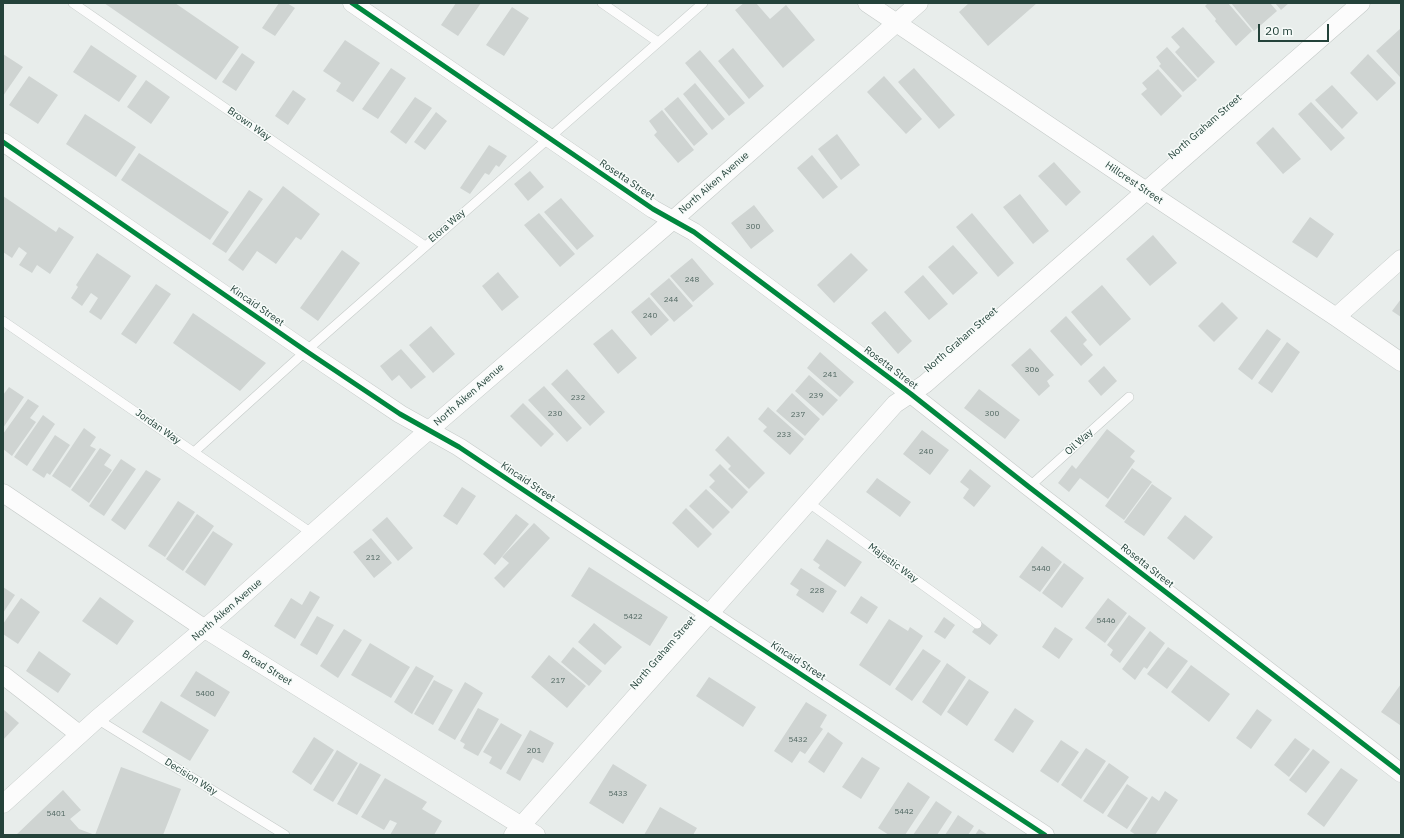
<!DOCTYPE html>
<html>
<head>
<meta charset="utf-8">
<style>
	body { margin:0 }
	#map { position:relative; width:1404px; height:838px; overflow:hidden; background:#e8edeb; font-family:"IBM Plex Sans",sans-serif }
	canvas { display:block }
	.frame { position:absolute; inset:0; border:4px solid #24423a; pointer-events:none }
	.scale { position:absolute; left:1258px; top:24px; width:71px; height:18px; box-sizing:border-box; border:2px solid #24423a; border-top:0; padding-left:5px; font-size:12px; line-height:14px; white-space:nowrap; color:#24423a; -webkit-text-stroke:3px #f7fbf9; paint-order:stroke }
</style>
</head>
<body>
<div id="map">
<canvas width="1404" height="838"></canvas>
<div class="frame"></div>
<div class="scale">20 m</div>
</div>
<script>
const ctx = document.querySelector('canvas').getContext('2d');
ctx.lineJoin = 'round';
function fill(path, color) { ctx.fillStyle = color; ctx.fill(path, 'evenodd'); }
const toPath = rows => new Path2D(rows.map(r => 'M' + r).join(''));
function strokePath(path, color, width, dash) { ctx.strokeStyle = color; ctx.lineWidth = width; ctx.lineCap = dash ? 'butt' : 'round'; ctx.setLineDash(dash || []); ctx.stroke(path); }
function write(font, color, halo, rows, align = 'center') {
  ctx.font = font + ' "IBM Plex Sans",sans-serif'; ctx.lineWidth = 3; ctx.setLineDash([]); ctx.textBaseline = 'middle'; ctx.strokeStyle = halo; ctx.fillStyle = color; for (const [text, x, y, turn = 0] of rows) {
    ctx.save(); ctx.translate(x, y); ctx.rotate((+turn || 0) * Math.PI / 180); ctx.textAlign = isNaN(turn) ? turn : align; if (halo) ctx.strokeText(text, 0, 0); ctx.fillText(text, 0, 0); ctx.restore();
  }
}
fill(toPath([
	[104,3,175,3,239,47,216,80],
	[279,3,287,3,295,8,275,36,262,28],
	[456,3,481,3,458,36,441,25],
	[744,3,756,3,770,19,786,5,815,40,783,68,735,10],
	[969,3,1037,3,988,46,959,12],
	[1208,3,1228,3,1252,31,1236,46,1215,21,1216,19,1205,6],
	[1231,3,1270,3,1277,11,1254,31],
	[1275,3,1289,3,1281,10],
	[512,7,529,18,504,56,486,45],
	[1183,27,1215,62,1198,78,1175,52,1180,47,1171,37],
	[1401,28,1401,76,1400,77,1376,51],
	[345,40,380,63,353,102,336,91,341,83,323,71],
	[91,45,137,76,119,102,73,72],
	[1167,47,1197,80,1183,92,1159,66,1161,64,1156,57],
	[733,48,764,86,749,99,718,61],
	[700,50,745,103,729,116,685,63],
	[242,53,255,62,236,91,222,82],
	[3,54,23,67,3,96],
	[1368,54,1396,83,1377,101,1350,73],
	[391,68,406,78,378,119,362,109],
	[914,68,955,115,939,129,898,82],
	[1158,69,1182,96,1161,116,1141,94,1147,89,1142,83],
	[29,76,58,95,38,124,9,105],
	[884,76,922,119,906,134,867,92],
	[146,80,170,97,151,124,127,107],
	[695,83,725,119,712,130,683,94],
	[1332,85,1358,113,1342,129,1315,100],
	[293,90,306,99,288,125,275,116],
	[415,97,432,108,406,144,390,132],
	[678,97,708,134,694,146,664,109],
	[1311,102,1345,138,1331,151,1298,114],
	[662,110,694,150,678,163,654,135,657,132,649,121],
	[436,112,447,121,425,150,414,142],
	[85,114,136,147,116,177,66,144],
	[1273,127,1301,159,1283,174,1256,143],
	[837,134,860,165,841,180,818,149],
	[489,145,507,156,499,167,496,165,489,175,485,173,470,194,460,188],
	[139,153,229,212,210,240,121,180],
	[812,155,838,187,823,199,797,168],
	[1054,162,1081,192,1066,206,1038,176],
	[530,171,544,187,528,201,514,184],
	[283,186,320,214,301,240,296,237,276,264,257,251,243,271,228,260],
	[249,190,263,199,226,253,212,244],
	[1020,194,1049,231,1033,244,1003,207],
	[3,196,56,232,59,227,74,237,50,274,37,265,32,273,19,265,27,253,19,247,12,258,3,252],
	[561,198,594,236,577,250,544,212],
	[754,205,774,231,751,249,731,223],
	[539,213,575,254,560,267,524,225],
	[972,213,1014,263,998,277,956,227],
	[1310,217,1334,234,1317,258,1292,242],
	[1153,235,1177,263,1150,286,1126,259],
	[953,245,978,273,953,295,928,267],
	[342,250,360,263,318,321,300,308],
	[97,253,131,276,101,320,89,312,98,298,91,293,82,306,71,298,78,287,76,285],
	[851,253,868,270,834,303,817,285],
	[692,258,714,284,693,302,670,276],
	[498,272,519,297,502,311,482,286],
	[923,275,948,304,929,320,904,292],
	[669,278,693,306,674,322,650,294],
	[156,284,171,294,136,344,121,334],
	[1102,285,1131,319,1100,346,1071,312],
	[649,297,669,320,651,336,631,312],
	[1401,299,1401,317,1392,311],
	[1222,302,1238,318,1214,342,1198,326],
	[885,311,912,341,898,354,871,323],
	[193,313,266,363,240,391,173,343],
	[1066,316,1087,340,1083,344,1093,355,1081,366,1050,331],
	[431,326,455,354,433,373,409,345],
	[612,329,637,358,618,374,593,344],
	[1267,329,1281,339,1252,380,1238,369],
	[1287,342,1300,352,1272,393,1258,383],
	[1030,348,1054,375,1047,381,1050,386,1039,396,1011,365],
	[401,349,426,377,411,389,399,375,392,381,380,366],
	[820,352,854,382,840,397,807,368],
	[1104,366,1117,381,1101,396,1088,381],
	[567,369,605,412,590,426,551,384],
	[809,375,838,400,823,416,795,391],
	[544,386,582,428,567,442,528,400],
	[9,387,24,397,3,428,3,395],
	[979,389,1020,420,1005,439,964,408],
	[792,393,820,419,805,436,776,411],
	[28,399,39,406,30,418,36,422,12,456,3,449,3,434],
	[523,403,554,434,541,447,510,416],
	[768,407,804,439,790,455,763,431,767,427,758,419],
	[43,415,55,424,27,466,14,457],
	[84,428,96,437,90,446,96,449,70,488,52,476],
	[1107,429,1135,451,1130,457,1135,461,1108,499,1080,478,1069,492,1058,483,1072,465,1076,469],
	[922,430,949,450,930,475,903,454],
	[55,435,70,445,50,475,47,473,44,478,32,470],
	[728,436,765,473,749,489,728,469,731,466,715,450],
	[100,448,111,455,104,465,112,470,89,503,71,490],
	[121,459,136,469,104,516,89,506],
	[720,464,748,492,732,509,709,487,715,481,709,475],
	[1132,468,1152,482,1124,520,1105,506],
	[970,469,991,486,974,507,963,498,969,489,960,482],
	[146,470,161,479,125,530,111,520],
	[877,478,911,502,900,517,866,492],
	[1152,484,1172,498,1144,536,1124,522],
	[462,487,476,496,457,525,443,516],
	[706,489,730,512,713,529,689,506],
	[178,501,195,512,165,557,148,546],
	[686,508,712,534,698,548,672,523],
	[197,514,214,526,183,571,166,559],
	[516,514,529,524,495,565,483,554],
	[1185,515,1213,537,1194,560,1167,538],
	[387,517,413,548,398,561,372,530],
	[534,523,550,538,504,588,494,578,509,563,502,557],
	[213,531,233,544,205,586,185,572],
	[371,538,392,563,374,578,353,552],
	[827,539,862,562,845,587,818,568,820,565,813,560],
	[1042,546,1062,562,1040,592,1019,577],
	[1064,563,1084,578,1062,608,1042,593],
	[589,567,668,617,650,646,571,596],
	[801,568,837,591,823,613,796,595,799,590,790,584],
	[3,587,15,595,3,613],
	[310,591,320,597,295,639,274,626,291,598,302,605],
	[861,596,878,607,867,624,850,613],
	[100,597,134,621,117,645,82,621],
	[21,598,40,612,18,644,3,634,3,624],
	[1108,598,1127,613,1105,643,1085,628],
	[1129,615,1146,628,1120,663,1110,655,1113,650,1107,645],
	[317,616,334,625,317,655,300,645],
	[944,617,955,625,945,639,934,632],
	[889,619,908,631,910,627,923,636,890,686,859,665],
	[980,621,998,635,990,645,972,632],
	[594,623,622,647,605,665,578,642],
	[1055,627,1073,639,1059,659,1042,647],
	[344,629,362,640,338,678,320,666],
	[1150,631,1165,643,1147,669,1144,667,1135,680,1122,669],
	[370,643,410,667,391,698,351,675],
	[573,647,602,671,589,686,561,662],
	[1168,647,1188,661,1167,689,1147,674],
	[923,649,941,661,912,701,895,689],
	[39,651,71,674,58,693,26,671],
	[549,655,586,686,567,708,531,677],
	[947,663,966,677,941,716,922,702],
	[1191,665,1230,694,1209,722,1171,692],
	[416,666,434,676,412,714,394,702],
	[196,671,230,692,215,717,180,696],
	[709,677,756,707,743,727,696,696],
	[969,679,989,692,967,726,947,712],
	[434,680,453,690,433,725,414,714],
	[465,682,483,693,455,740,438,730],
	[1401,684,1401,723,1400,725,1381,712],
	[161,701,209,730,190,761,142,732],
	[806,702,827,715,820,727,823,729,805,754,800,751,792,763,774,751],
	[478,708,499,719,478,756,463,748,465,744,460,741],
	[1015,708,1034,721,1013,753,994,740],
	[3,709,19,723,3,740],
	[1257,709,1272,720,1251,749,1236,738],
	[501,723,522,735,501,770,489,763,492,757,483,752],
	[530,730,554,743,543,763,533,758,520,781,506,773],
	[828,732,843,743,824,773,808,762],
	[314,737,334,750,311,785,292,772],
	[1295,738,1310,749,1289,777,1274,765],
	[1061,740,1079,752,1058,783,1040,771],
	[1086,748,1106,761,1081,799,1061,785],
	[1313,749,1330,762,1306,793,1289,780],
	[337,750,358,763,333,802,313,790],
	[862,757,880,768,861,799,842,787],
	[360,763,381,775,357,815,337,804],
	[1109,763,1129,777,1103,814,1083,801],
	[613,764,647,785,623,824,589,803],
	[121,767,181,789,163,835,95,835],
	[1341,768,1358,780,1324,827,1307,814],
	[385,778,427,802,422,809,442,821,434,835,390,835,397,823,390,820,384,830,361,817],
	[908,782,930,797,905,835,889,835,878,828],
	[1127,784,1148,798,1127,829,1107,816],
	[63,790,81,810,70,819,79,829,95,835,16,835],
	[1165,791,1178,800,1155,835,1136,835,1130,831,1152,796,1159,801],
	[936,801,952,812,937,835,913,835],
	[660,807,697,828,693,835,644,835],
	[958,815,974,826,968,835,945,835],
	[979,829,988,835,975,835]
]), '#cfd4d2');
const lane = toPath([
	[73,3,425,246],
	[602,3,658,42],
	[3,321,313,534],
	[194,452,306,351,703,3],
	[1029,487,1129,397],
	[809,503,977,624],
	[97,719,285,835]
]);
const street = toPath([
	[352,3,653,209,694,232,911,394,1029,487,1401,773],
	[867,3,1128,179,1336,317,1401,362],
	[3,142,306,351,400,414,459,447,735,631,1045,835],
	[1336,317,1401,259],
	[3,493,205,629,536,835],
	[3,675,79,734],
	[3,804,97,719,223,613,414,443,673,220,919,3],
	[513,835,895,404,925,384,1361,3]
]);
strokePath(lane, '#c5cac8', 10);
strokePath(street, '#c5cac8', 19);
strokePath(lane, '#fcfcfc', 9);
strokePath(street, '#fcfcfc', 18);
strokePath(toPath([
	[352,3,653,209,694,232,911,394,1029,487,1401,773],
	[3,142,306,351,400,414,459,447,735,631,1045,835]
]), '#00873e', 5);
write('8px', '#506761', null, [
	["300",753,227],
	["248",692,280],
	["244",671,300],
	["240",650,316],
	["306",1032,370],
	["241",830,375],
	["239",816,396],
	["232",578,398],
	["230",555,414],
	["300",992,414],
	["237",798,415],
	["233",784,435],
	["240",926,452],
	["212",373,558],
	["5440",1041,569],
	["228",817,591],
	["5422",633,617],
	["5446",1106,621],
	["217",558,681],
	["5400",205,694],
	["5432",798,740],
	["201",534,751],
	["5433",618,794],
	["5442",904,812],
	["5401",56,814]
]);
write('10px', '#24423a', '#f7fbf9', [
	["Brown Way",249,124,35],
	["North Graham Street",1205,127,-41],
	["Rosetta Street",627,180,34],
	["North Aiken Avenue",714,183,-41],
	["Hillcrest Street",1134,183,34],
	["Elora Way",447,226,-41],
	["Kincaid Street",257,306,35],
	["North Graham Street",961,340,-41],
	["Rosetta Street",891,368,37],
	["North Aiken Avenue",469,395,-41],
	["Jordan Way",158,427,35],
	["Oil Way",1079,442,-42],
	["Kincaid Street",528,482,34],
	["Majestic Way",893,563,36],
	["Rosetta Street",1147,566,38],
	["North Aiken Avenue",227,610,-41],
	["North Graham Street",663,653,-49],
	["Kincaid Street",798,661,33],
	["Broad Street",267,668,32],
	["Decision Way",191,777,32]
]);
</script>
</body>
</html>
